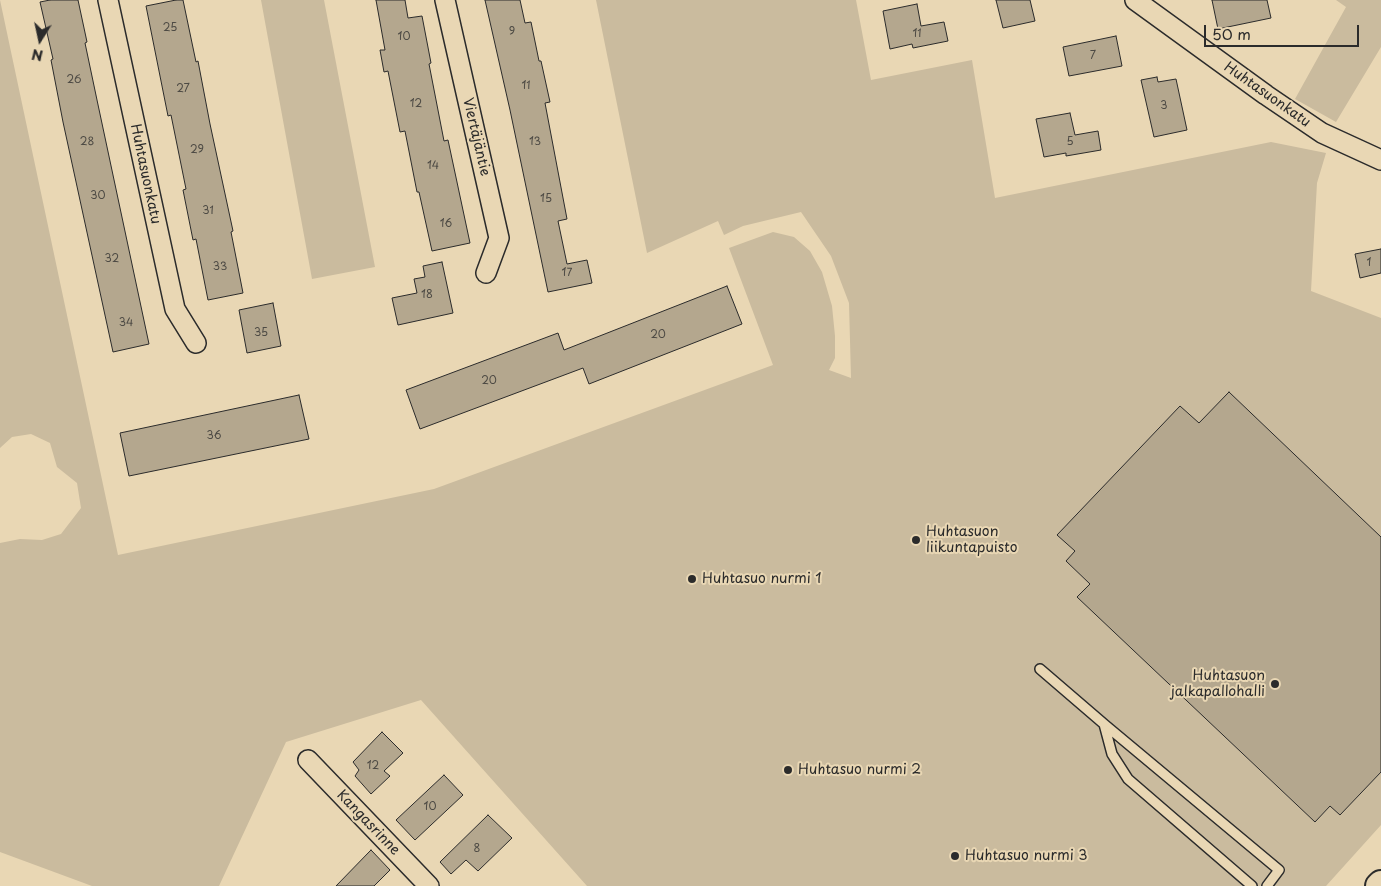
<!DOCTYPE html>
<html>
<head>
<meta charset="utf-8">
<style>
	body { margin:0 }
	#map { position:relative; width:1381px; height:886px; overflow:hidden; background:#e9d7b4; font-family:"Playpen Sans",sans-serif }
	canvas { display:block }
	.north { position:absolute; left:15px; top:15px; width:50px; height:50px; -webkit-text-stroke:4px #e9d7b4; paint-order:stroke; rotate:190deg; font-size:14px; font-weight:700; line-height:20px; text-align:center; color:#2b2b2b }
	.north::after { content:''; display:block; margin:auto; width:18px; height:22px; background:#2b2b2b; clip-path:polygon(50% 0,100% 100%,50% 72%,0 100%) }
	.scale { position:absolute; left:1204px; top:25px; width:155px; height:22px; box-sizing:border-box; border:2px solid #2b2b2b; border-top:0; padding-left:6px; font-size:15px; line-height:18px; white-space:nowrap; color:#2b2b2b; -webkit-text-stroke:4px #e9d7b4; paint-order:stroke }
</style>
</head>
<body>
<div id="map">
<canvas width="1381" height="886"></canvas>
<div class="north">N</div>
<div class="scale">50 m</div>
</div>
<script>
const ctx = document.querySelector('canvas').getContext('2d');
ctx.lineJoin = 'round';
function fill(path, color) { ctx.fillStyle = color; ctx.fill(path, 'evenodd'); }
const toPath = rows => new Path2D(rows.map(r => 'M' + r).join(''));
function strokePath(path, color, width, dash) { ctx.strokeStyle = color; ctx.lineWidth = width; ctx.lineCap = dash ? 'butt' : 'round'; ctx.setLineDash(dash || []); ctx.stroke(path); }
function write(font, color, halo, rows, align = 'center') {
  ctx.font = font + ' "Playpen Sans",sans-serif'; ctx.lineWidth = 4; ctx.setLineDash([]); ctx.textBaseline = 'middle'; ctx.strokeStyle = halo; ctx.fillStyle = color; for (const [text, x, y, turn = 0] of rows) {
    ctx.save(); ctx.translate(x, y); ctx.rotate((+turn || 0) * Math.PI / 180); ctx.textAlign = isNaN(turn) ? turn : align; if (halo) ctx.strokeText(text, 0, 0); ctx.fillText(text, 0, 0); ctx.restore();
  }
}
fill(toPath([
	[0,0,118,555,434,489,773,365,729,248,773,232,794,237,810,251,822,272,832,306,835,336,835,358,829,370,851,378,849,303,831,256,801,212,743,226,724,235,718,221,647,253,596,0,856,0,871,80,972,60,995,198,1271,142,1326,153,1317,183,1311,291,1381,318,1381,825,1326,886,587,886,421,700,286,742,219,886,92,886,0,852,0,543,20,539,42,540,61,534,81,508,77,483,57,467,50,443,31,434,12,437,0,448],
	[261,0,324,0,375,267,312,279],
	[1336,0,1381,0,1381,47,1336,122,1295,99,1346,7]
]), '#cabb9e');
const building = toPath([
	[50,0,78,0,87,42,85,43,97,100,149,344,113,352,63,122,51,60,53,59,40,2,50,0],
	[176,0,183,0,196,62,198,61,210,124,233,231,231,232,243,293,208,300,196,239,193,240,183,190,186,189,171,115,168,116,146,6,176,0],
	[376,0,405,0,408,18,422,16,431,63,429,64,444,141,448,140,470,243,432,251,419,192,417,192,405,131,400,132,388,71,384,72,380,50,385,50,376,0],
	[485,0,520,0,525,23,531,22,539,61,541,61,550,102,545,103,567,219,558,221,567,264,587,260,592,283,548,292,510,110,485,0],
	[996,0,1030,0,1035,21,1003,28,996,0],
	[1212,0,1267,0,1271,18,1218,29,1212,0],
	[917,4,921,26,944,22,948,41,913,48,912,44,890,49,883,11,917,4],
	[1116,36,1122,66,1069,76,1063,47,1116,36],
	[1157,77,1158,82,1176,79,1187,130,1154,137,1141,80,1157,77],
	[1070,113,1075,135,1098,131,1101,150,1066,156,1066,153,1044,157,1036,119,1070,113],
	[1381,249,1381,273,1360,278,1355,254,1381,249],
	[442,262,453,313,398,325,392,298,417,293,414,279,425,277,423,266,442,262],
	[727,286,742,324,589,384,583,368,420,429,406,390,558,333,564,350,727,286],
	[273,303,281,346,247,353,239,310,273,303],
	[1229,392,1381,537,1381,772,1340,815,1330,806,1315,822,1077,597,1090,584,1066,561,1075,551,1057,535,1180,406,1199,423,1229,392],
	[299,395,309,439,129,476,120,433,299,395],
	[382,732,403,753,384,771,390,776,371,794,355,776,359,770,353,762,382,732],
	[444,775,463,795,415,840,396,820,444,775],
	[488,815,512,838,478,871,466,860,451,874,440,862,488,815],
	[371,850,390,870,374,886,336,886,371,850]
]);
fill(building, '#b4a78e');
strokePath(building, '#2b2b2b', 1);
const lane = toPath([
	[1040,669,1104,724,1112,754,1128,779,1252,886],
	[1104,724,1279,870,1267,886]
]);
const street = toPath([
	[108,0,175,309,196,343],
	[445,0,499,238,486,273],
	[1135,0,1266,95,1322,133,1381,160],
	[308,760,429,886]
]);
const secondary = toPath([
	[1379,886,1381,884]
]);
strokePath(lane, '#2b2b2b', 12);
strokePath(street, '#2b2b2b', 22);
strokePath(secondary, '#2b2b2b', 30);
strokePath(lane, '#e9d7b4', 9);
strokePath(street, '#e9d7b4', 19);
strokePath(secondary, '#e9d7b4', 26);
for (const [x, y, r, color] of [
	[916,540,5,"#2b2b2b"],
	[692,579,5,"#2b2b2b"],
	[1275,684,5,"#2b2b2b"],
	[788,770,5,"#2b2b2b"],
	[955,856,5,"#2b2b2b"]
]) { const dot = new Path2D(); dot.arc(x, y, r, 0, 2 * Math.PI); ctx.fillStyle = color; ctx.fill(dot); strokePath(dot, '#e9d7b4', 2); }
write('11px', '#4d4a44', null, [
	["25",170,28],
	["9",512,32],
	["11",917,34],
	["10",404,37],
	["7",1093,56],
	["26",74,80],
	["11",526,86],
	["27",183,89],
	["12",416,104],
	["3",1164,106],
	["28",87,142],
	["13",535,142],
	["5",1070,142],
	["29",197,150],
	["14",433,166],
	["30",98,196],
	["15",546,199],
	["31",208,211],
	["16",446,224],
	["32",112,259],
	["1",1369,263],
	["33",220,267],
	["17",567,273],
	["18",427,295],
	["34",126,323],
	["35",261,333],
	["20",658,335],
	["20",489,381],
	["36",214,436],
	["12",373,766],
	["10",430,807],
	["8",477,849]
]);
write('14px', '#2b2b2b', '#e9d7b4', [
	["Huhtasuonkatu",1267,95,35],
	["Viertäjäntie",476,137,77],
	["Huhtasuonkatu",145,174,78],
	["Kangasrinne",368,823,46]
]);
write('14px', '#2b2b2b', '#e9d7b4', [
	["Huhtasuon",926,532],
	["liikuntapuisto",926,548],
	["Huhtasuo nurmi 1",702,579],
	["Huhtasuon",1265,676,"right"],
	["jalkapallohalli",1265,692,"right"],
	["Huhtasuo nurmi 2",798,770],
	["Huhtasuo nurmi 3",965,856]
], 'left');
</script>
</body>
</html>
